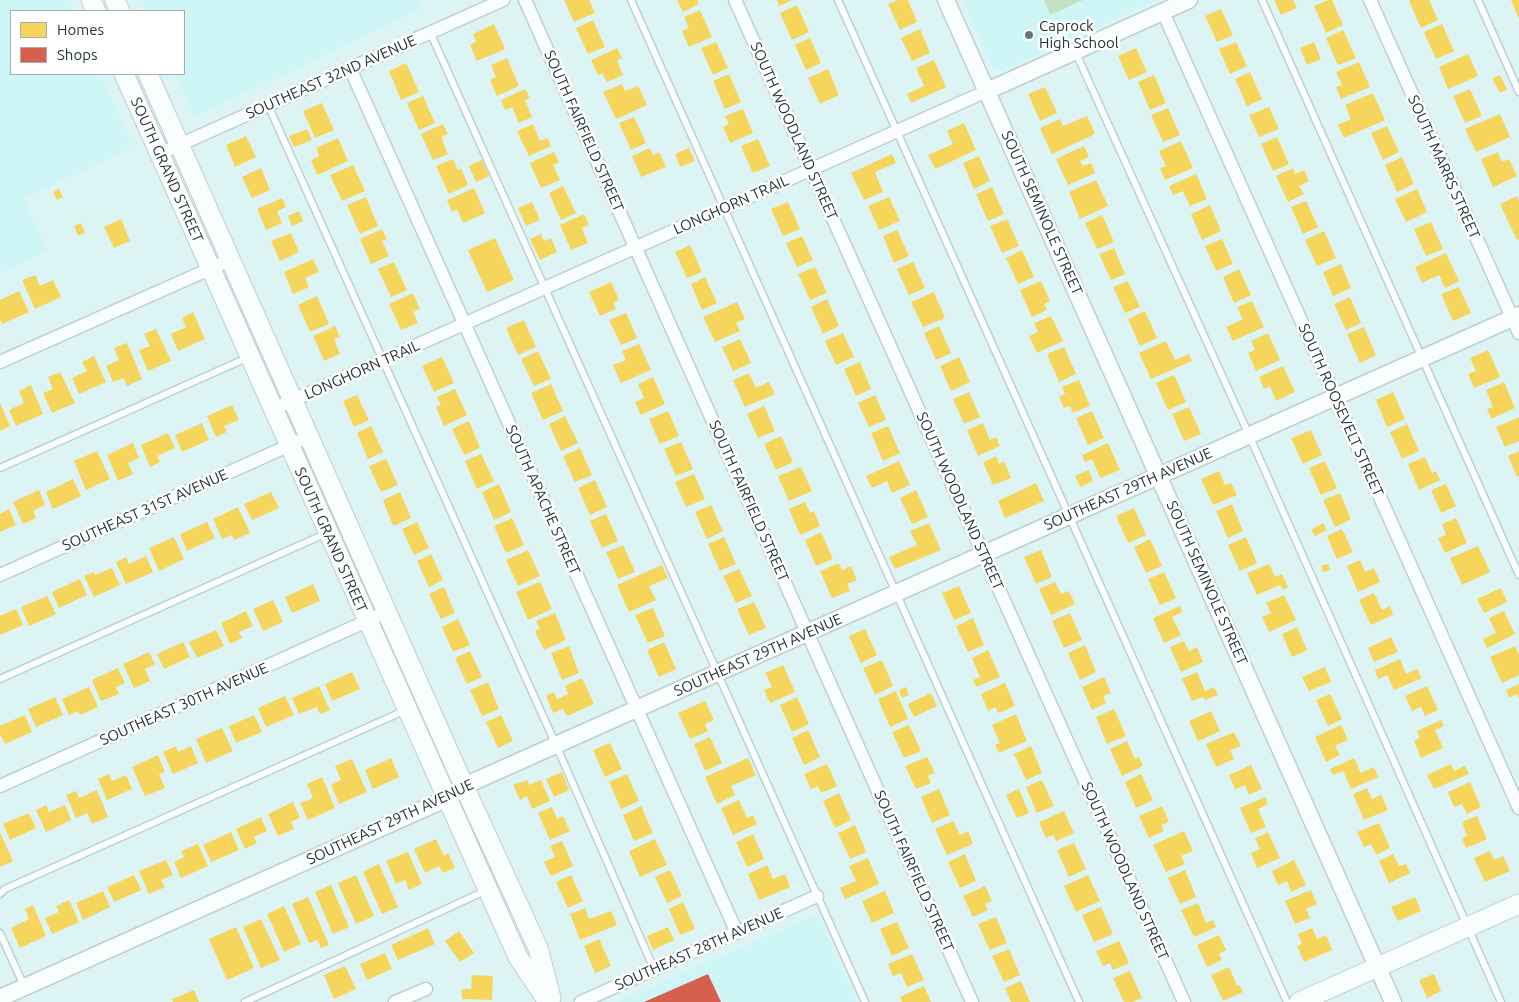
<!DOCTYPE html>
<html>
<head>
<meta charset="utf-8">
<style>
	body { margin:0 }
	#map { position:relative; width:1519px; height:1002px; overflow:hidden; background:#ddf4f4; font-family:Ubuntu,sans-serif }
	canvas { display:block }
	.legend { position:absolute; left:10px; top:10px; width:175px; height:65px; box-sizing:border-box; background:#fff; border:1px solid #a7aeae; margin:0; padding:6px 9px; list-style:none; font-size:15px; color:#233434 }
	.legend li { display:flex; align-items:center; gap:10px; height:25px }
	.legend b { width:25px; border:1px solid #a7aeae }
</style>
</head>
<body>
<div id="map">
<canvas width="1519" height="1002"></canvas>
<ul class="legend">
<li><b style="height:14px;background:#f6d55c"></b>Homes</li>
<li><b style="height:14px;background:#d6604d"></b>Shops</li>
</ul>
</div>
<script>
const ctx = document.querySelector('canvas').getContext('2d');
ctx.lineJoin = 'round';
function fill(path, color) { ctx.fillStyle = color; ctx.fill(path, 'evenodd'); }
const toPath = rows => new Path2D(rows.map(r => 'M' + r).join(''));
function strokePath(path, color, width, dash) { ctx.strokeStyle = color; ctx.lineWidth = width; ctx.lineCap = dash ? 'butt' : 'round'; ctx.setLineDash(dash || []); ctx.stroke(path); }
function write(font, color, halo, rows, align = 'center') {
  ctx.font = font + ' Ubuntu,sans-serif'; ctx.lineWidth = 5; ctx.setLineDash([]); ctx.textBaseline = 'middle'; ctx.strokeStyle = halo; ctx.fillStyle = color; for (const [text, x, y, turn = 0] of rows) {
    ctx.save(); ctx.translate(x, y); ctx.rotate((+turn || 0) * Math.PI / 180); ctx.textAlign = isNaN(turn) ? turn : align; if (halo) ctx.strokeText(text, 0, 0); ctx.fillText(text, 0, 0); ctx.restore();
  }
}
fill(toPath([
	[0,0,69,0,74,11,11,11,11,74,101,74,133,147,24,199,48,251,0,274],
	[140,0,420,0,424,8,195,117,174,74,184,74,184,11,145,11],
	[962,0,1157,0,1001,71,993,69],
	[817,914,857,1002,617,1002]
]), '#cff6f6');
fill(toPath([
	[1044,0,1083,0,1050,15]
]), '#c6dfc2');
fill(toPath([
	[564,0,589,0,595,13,574,22],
	[677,0,697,0,699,4,683,12],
	[777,0,792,0,779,6],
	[898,0,908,0,917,22,900,30,888,4],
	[1274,0,1293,0,1297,8,1281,15],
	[1328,0,1332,0,1343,25,1326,33,1314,6],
	[1410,0,1429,0,1438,20,1421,28,1409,1],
	[1511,0,1519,0,1519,19],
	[797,5,809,32,792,40,780,13],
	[1221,9,1233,35,1217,42,1205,16],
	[700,10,712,37,689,47,682,31,689,28,684,17],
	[593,20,605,47,588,54,576,28],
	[494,24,505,49,477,61,470,45,476,42,473,34],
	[1442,24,1454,51,1436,59,1424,32],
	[920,29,930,53,912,61,901,38],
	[1343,30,1356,58,1338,65,1326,38],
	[810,38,821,63,806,70,795,45],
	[716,42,728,68,713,75,701,48],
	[1236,42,1247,66,1230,74,1219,49],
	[1314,42,1321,59,1307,65,1300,48],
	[617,48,622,58,617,60,623,75,607,82,602,73,598,75,591,60],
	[1136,48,1147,72,1129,80,1118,56],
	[1468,54,1478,76,1448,89,1439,67],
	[507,58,519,86,497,96,490,80,496,77,491,65],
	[934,60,946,87,911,103,907,94,924,86,916,68],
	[1359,62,1370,87,1341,99,1336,87,1342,85,1336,72],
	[406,63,419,92,401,100,389,71],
	[828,69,839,95,820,104,808,78],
	[1250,72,1262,99,1247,106,1235,79],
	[729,74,741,102,725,109,713,81],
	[1154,75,1166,103,1150,110,1138,82],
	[1500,75,1507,89,1500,93,1492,79],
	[622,84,625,91,638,86,647,105,616,119,603,92],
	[1045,87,1057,113,1040,121,1028,94],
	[525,89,530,98,525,100,532,117,519,123,512,107,505,110,501,100],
	[1470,89,1482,116,1465,123,1453,96],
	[1373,93,1385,120,1344,138,1338,125,1351,119,1345,105],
	[423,96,435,123,419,130,407,103],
	[322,103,334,130,315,138,303,111],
	[1269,107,1279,129,1259,137,1249,115],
	[1168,108,1180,135,1163,142,1151,115],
	[743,109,753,133,730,143,723,127,729,124,725,116],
	[1500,114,1510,137,1476,152,1465,129],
	[1087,116,1095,134,1052,154,1040,128,1060,119,1063,126],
	[634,117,646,143,631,150,619,123],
	[964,123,976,150,935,169,928,155,953,144,947,131],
	[443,124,448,134,441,137,448,154,433,160,421,134],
	[533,124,540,141,548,138,551,146,529,156,517,131],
	[1387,126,1399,152,1383,160,1371,133],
	[307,129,312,140,294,147,289,136],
	[246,136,256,157,235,167,226,145],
	[1277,137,1289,164,1273,171,1261,144],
	[338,138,348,161,317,175,311,160,319,156,316,148],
	[758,139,770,166,753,173,741,146],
	[1181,141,1193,168,1165,180,1160,168,1166,166,1159,151],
	[1084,146,1089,157,1080,161,1083,166,1091,163,1095,173,1068,185,1056,159],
	[650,148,653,155,659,152,666,167,641,177,632,156],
	[689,148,695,161,680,167,675,154],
	[554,152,559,162,553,165,560,180,541,188,530,163],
	[1498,152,1502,162,1509,159,1517,176,1493,187,1481,159],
	[892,154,896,163,875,172,883,192,864,200,851,173],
	[979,156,990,181,974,189,963,163],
	[1402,157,1414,184,1397,192,1385,165],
	[453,159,458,170,461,168,468,185,449,194,436,166],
	[482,160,489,176,476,182,469,166],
	[353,165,365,191,342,201,330,175],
	[261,168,270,190,252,198,242,177],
	[1293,168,1295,174,1304,170,1309,181,1299,186,1304,194,1288,202,1276,176],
	[1196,174,1207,199,1190,206,1183,191,1173,195,1169,186],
	[1096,180,1108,206,1080,219,1069,192],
	[563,186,576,213,561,220,549,193],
	[992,187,1004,214,988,221,976,194],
	[474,188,485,213,463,223,457,209,452,212,447,200],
	[59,189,63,197,57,200,53,192],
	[1417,189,1427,212,1406,222,1395,199],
	[1517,196,1519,201,1519,239,1517,240,1500,204],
	[366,197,378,226,360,234,347,205],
	[889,197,900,221,879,230,868,206],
	[282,198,286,207,277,211,282,223,266,230,257,209],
	[1306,201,1318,227,1303,234,1291,207],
	[532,202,540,220,526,226,518,208],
	[788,202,800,229,783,236,771,209],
	[1210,205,1221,231,1202,240,1191,214],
	[299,211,303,221,292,226,288,216],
	[584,214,589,225,582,228,588,243,571,250,560,225],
	[1102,215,1114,242,1097,249,1085,223],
	[121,219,130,241,114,248,104,227],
	[1007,219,1019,246,1002,253,990,226],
	[1431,222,1443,249,1426,256,1414,229],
	[81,223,85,233,78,236,74,226],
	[382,229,387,239,382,241,389,256,371,264,360,239],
	[897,230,909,256,894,263,883,236],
	[1324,231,1336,258,1317,266,1305,240],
	[291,233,299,252,280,261,271,241],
	[541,234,544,241,551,238,557,252,540,260,530,239],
	[802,236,813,260,797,267,786,243],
	[495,238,514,280,487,292,468,250],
	[1222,239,1233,264,1216,271,1205,246],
	[690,245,702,272,687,278,675,252],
	[1114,248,1125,274,1111,280,1099,254],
	[1022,250,1034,277,1018,284,1006,258],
	[1446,253,1459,281,1445,288,1439,275,1422,283,1415,267],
	[313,259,319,272,305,278,309,287,293,294,284,272],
	[394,262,407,290,391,297,378,269],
	[913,262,925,288,909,295,897,269],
	[1341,264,1351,288,1333,296,1323,272],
	[815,267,827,293,810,300,798,274],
	[1239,269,1251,295,1234,303,1223,277],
	[35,275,40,286,53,280,61,297,35,309,22,280],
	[705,277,717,303,702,310,691,284],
	[1041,281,1050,301,1044,304,1047,310,1032,317,1020,290],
	[1128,281,1140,307,1125,313,1113,287],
	[611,282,619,300,613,303,616,309,600,316,589,292],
	[1459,287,1471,313,1453,321,1441,294],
	[19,291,29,312,2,324,0,319,0,300],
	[934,292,945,318,923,327,911,302],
	[413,293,420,309,413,312,418,323,401,330,389,304],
	[317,296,329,324,310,332,298,305],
	[1350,297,1361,323,1346,330,1334,304],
	[827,299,839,326,823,334,811,307],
	[1252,301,1264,327,1233,341,1226,327,1243,319,1237,307],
	[737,302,745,319,736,323,740,331,715,342,703,317],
	[1145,311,1157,338,1140,346,1128,319],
	[193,312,205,339,178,351,171,334,186,327,182,318],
	[626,313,637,338,621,345,609,320],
	[1051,316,1063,341,1037,353,1029,336,1038,332,1034,323],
	[524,320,536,347,518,355,506,328],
	[335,326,340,337,334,339,340,354,324,361,313,336],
	[939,326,951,353,936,360,924,333],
	[1364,327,1376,355,1360,363,1347,334],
	[156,329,171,361,148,371,139,350,150,346,144,334],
	[843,333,854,357,836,365,825,341],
	[1268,333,1280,360,1256,371,1248,353,1255,350,1251,341],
	[740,339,751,363,733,371,722,347],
	[1166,341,1175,360,1189,354,1192,361,1151,379,1139,353],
	[127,343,142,379,127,386,124,378,113,382,106,366,119,360,114,348],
	[639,344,651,370,621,383,613,365,626,360,622,351],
	[1064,347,1076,374,1059,382,1047,354],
	[1488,350,1500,377,1474,388,1468,374,1476,371,1470,358],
	[538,351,551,379,534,386,521,359],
	[94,356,106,382,79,394,72,378,87,371,82,362],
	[442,357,454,383,434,392,422,366],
	[959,357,970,382,951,391,940,366],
	[860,362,871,389,856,396,844,369],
	[1283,366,1295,392,1276,401,1270,386,1264,389,1259,377],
	[60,372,75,403,52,413,43,393,53,389,48,377],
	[749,373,756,388,769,382,775,394,745,407,733,380],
	[1174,375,1186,402,1168,410,1156,383],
	[653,377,665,404,641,415,635,402,644,398,638,384],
	[1079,380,1090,406,1073,413,1070,406,1064,408,1059,397,1065,394,1062,387],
	[1504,382,1515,408,1491,419,1487,409,1493,407,1486,390],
	[551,384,563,411,543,420,531,393],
	[31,385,43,414,16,426,9,410,24,403,19,391],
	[455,389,467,415,444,426,436,407,441,405,437,397],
	[969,392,980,417,964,424,953,399],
	[1393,392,1405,419,1387,427,1376,400],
	[357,395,369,420,354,427,343,401],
	[875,395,886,420,869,427,858,403],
	[0,403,10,426,0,431],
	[232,405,239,420,224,426,227,432,216,437,207,416],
	[764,406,775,431,758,438,747,414],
	[1189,407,1201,434,1184,441,1172,414],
	[668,411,679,436,660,444,649,419],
	[1092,411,1104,438,1088,445,1076,418],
	[565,416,578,443,561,451,549,424],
	[1519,417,1519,441,1505,447,1496,427],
	[469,421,480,448,464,455,452,429],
	[202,423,209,440,182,452,175,435],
	[983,423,990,440,996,437,1000,446,978,456,967,430],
	[1407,424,1419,451,1402,459,1390,432],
	[371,426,383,452,368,459,357,433],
	[888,426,900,453,883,461,871,433],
	[1311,430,1322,455,1303,464,1291,438],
	[168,433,175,448,157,456,160,462,150,467,141,445],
	[781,436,793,462,776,470,764,444],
	[681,442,693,469,676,476,664,449],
	[133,443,139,458,128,463,133,474,118,481,107,455],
	[1108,443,1120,470,1100,478,1092,459,1085,462,1082,455],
	[580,448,592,475,575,482,563,456],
	[97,451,110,479,86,490,74,461],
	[1519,451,1519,476,1517,477,1508,456],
	[481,454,494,481,477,489,465,461],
	[996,456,999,464,1004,461,1011,478,993,485,983,462],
	[1425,457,1432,473,1436,471,1440,480,1419,490,1408,464],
	[386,459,398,485,381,492,369,466],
	[899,461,910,485,892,493,887,481,872,488,866,476],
	[1325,461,1337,488,1321,495,1309,468],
	[801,467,812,491,789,501,778,476],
	[1089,470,1093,481,1080,487,1075,476],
	[1219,471,1225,485,1231,483,1237,495,1213,505,1201,479],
	[694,474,705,499,686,507,675,482],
	[73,479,81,496,53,509,46,492],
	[595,480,607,507,590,515,578,488],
	[1036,483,1044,501,1005,518,998,501],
	[499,484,511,512,494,520,482,492],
	[1446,484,1456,506,1441,513,1431,490],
	[39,490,45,505,33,511,36,518,23,524,13,502],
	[916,490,928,517,912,524,900,498],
	[271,492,279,508,252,520,244,504],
	[400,492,411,518,393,526,383,500],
	[1340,493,1351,519,1335,527,1323,500],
	[805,502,810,513,814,511,820,526,800,535,789,509],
	[1232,504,1243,531,1228,538,1216,511],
	[711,505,723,531,707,539,695,512],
	[238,507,250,533,234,540,232,535,222,539,213,519],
	[1134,508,1146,535,1128,543,1116,516],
	[9,509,16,525,0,532,0,514],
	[606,514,618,541,602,548,590,521],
	[512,518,524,545,506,553,494,526],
	[1456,518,1467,543,1445,553,1438,538,1446,535,1442,524],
	[207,522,215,538,187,551,180,534],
	[417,522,429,548,414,555,402,529],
	[929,523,941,550,895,569,889,557,917,545,910,531],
	[1323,523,1327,530,1315,536,1311,530],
	[1342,529,1353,552,1337,559,1327,536],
	[821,532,833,559,816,566,805,540],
	[174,537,184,559,159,571,149,548],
	[724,537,736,564,720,571,708,544],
	[1246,537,1257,563,1240,571,1228,545],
	[1150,539,1162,566,1146,573,1134,547],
	[623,545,635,572,618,579,606,552],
	[1478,546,1490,572,1462,585,1450,558],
	[528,550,540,576,518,586,506,560],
	[1041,550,1052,577,1036,584,1024,557],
	[431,554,443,580,429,587,417,561],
	[146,556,153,572,126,584,116,562,126,557,129,564],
	[1360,560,1365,572,1374,568,1380,582,1358,592,1347,566],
	[839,563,842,570,851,566,857,580,847,584,850,591,832,598,820,571],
	[1269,564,1275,577,1282,574,1288,587,1283,590,1280,585,1257,595,1247,573],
	[1328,564,1330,570,1323,572,1321,566],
	[662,565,668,578,649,586,656,600,629,612,617,585],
	[112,568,120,585,94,597,84,576,94,572,95,575],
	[739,569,752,596,736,603,723,576],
	[1164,572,1176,598,1160,605,1148,579],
	[80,579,87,595,59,608,52,592],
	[540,582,552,609,528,620,516,592],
	[1055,582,1061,594,1069,591,1075,604,1051,615,1039,589],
	[313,584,320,601,292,613,285,597],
	[959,586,971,613,954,620,942,593],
	[444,587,455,613,441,619,429,594],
	[1501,588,1507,602,1484,613,1477,599],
	[1374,593,1382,610,1390,606,1393,615,1371,625,1359,600],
	[1284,595,1296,620,1269,632,1262,617,1271,613,1266,603],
	[47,596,56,614,29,626,21,607],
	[273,600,283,622,263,631,253,609],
	[754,602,766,628,749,635,737,609],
	[1180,606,1182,612,1172,617,1181,635,1164,643,1153,618],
	[653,608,665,636,648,643,635,615],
	[16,609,23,625,0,635,0,616],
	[246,611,253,626,239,632,242,638,230,644,221,623],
	[1504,611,1515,634,1487,648,1483,639,1496,633,1489,618],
	[555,613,566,640,544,650,535,631,540,629,536,621],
	[1070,613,1082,640,1064,648,1052,621],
	[973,618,984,645,968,652,956,626],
	[458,619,470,645,453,652,442,627],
	[1297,627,1307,650,1292,657,1282,634],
	[865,629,877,655,861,663,849,636],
	[216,630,224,646,197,658,189,642],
	[1391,637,1398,652,1374,662,1368,648],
	[1184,641,1189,651,1197,647,1203,662,1181,672,1170,647],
	[183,642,190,657,164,669,157,654],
	[664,642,676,669,659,677,647,650],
	[1085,645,1096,672,1080,680,1068,653],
	[569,646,579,673,562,680,551,653],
	[1515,646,1519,655,1519,675,1502,683,1490,657],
	[988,650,1000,677,976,687,973,680,980,677,972,658],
	[470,651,482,677,467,684,455,658],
	[149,652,155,664,145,669,150,681,134,688,123,664],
	[1400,659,1406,674,1417,669,1422,678,1394,690,1387,675,1378,679,1375,670],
	[882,660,893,686,875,695,863,668],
	[783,665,795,692,770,703,764,690,772,687,765,673],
	[1325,667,1331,682,1309,691,1302,677],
	[118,668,125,683,116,687,119,694,101,701,92,680],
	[352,672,360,689,332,701,325,684],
	[1197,672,1205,691,1214,687,1218,695,1205,700,1203,697,1192,701,1182,679],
	[1104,677,1111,693,1103,696,1106,703,1092,710,1082,687],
	[582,678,594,704,567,716,563,709,553,713,546,696,554,692,557,699,568,694,565,686],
	[488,682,499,709,482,716,470,690],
	[1005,683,1015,706,998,713,995,707,988,711,981,694],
	[1519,684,1519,698,1517,694,1509,698,1506,690],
	[319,686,330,710,320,714,317,707,299,714,292,698],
	[1427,686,1438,710,1425,716,1421,707,1412,711,1405,696],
	[89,687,98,707,80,715,78,711,69,715,62,699],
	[906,687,909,695,902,698,899,690],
	[896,691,908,719,890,727,878,699],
	[931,693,937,706,914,717,908,704],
	[1330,694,1342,719,1328,726,1316,700],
	[285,696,294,715,266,727,258,708],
	[55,697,63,715,36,727,28,709],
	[797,697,809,724,792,732,780,705],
	[705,701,714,720,705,724,708,731,690,739,678,713],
	[1114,709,1126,736,1107,744,1096,717],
	[1211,711,1220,731,1198,741,1189,721],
	[1016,714,1027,741,999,753,995,745,1000,743,992,725],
	[25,715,32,732,5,744,0,734,0,726],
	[254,715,262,732,236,743,229,726],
	[501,715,513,741,498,748,486,722],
	[1441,720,1444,726,1435,730,1443,748,1421,758,1414,741,1420,738,1417,731],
	[909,725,921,751,904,758,892,732],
	[1341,725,1348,740,1335,746,1340,755,1326,762,1315,737],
	[222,728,233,751,206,763,196,739],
	[808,730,820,757,804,765,792,738],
	[1234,732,1241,746,1230,750,1234,759,1216,767,1206,744],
	[710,737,722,763,705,771,694,744],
	[1127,741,1135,759,1139,757,1143,766,1122,776,1110,749],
	[610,743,622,769,605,777,593,750],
	[176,746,178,752,191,746,198,763,173,774,163,752],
	[1031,746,1042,773,1026,780,1014,754],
	[158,755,165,772,159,774,165,788,145,796,132,767],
	[927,757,935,773,928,776,931,783,916,789,905,766],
	[391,758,399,777,373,789,365,770],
	[748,758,756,775,731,786,735,795,717,804,705,777],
	[1354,758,1361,773,1374,767,1378,777,1351,789,1343,771,1333,775,1330,769],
	[352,759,367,792,339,804,331,785,341,780,335,766],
	[827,764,837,786,821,793,818,786,811,789,804,774],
	[1451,764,1454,771,1465,766,1469,774,1434,789,1427,775],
	[1251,765,1262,789,1249,795,1245,785,1235,789,1229,775],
	[562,772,569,790,554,797,546,779],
	[109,774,112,781,126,775,132,789,107,800,98,779],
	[627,774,639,801,621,809,609,782],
	[1141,774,1153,800,1136,808,1125,782],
	[322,777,335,808,308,820,300,803,313,798,307,784],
	[527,780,529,785,541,780,550,801,532,809,527,796,520,800,513,785],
	[1042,780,1054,806,1037,813,1026,787],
	[1470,782,1481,807,1467,814,1462,804,1454,807,1448,792],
	[1367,788,1372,799,1381,795,1388,810,1364,820,1353,794],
	[939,789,950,815,932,823,921,797],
	[1019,789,1029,813,1017,818,1006,795],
	[97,790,108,817,92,824,87,813,76,818,66,795,76,791,79,798],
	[839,793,851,820,835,828,823,801],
	[1265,797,1268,804,1258,809,1266,827,1251,833,1240,808],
	[739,800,747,818,753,815,757,824,733,835,721,808],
	[293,802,300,818,291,822,294,829,278,836,268,814],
	[46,805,49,812,65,805,71,820,46,832,36,810],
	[641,806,653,833,634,841,623,815],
	[1162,806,1169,822,1161,825,1164,831,1149,838,1139,816],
	[552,807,557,819,563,816,570,831,550,840,538,813],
	[1064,811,1074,833,1056,841,1053,835,1046,838,1039,822],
	[29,813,36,828,10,840,3,824],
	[1477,816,1487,839,1466,848,1462,838,1467,836,1462,822],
	[261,817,267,831,254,837,257,843,245,849,236,829],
	[953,821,960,835,968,831,973,844,947,855,935,829],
	[1379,823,1390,848,1376,855,1371,844,1364,847,1357,832],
	[855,825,866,852,850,859,838,833],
	[1184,831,1193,851,1181,856,1185,864,1166,872,1153,845],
	[0,832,13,861,0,867],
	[231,832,239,850,211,862,203,845],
	[1268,832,1280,858,1257,868,1251,853,1260,849,1255,838],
	[753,834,764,859,747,867,736,842],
	[436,839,444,856,448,853,455,868,443,873,439,866,425,873,414,849],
	[655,839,667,865,640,877,629,851],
	[562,841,573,866,551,876,544,862,555,857,550,846],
	[1074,843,1086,869,1069,877,1057,850],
	[198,844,208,866,181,878,174,862,184,857,181,851],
	[1490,851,1494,860,1503,856,1510,871,1485,882,1474,858],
	[408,852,422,884,409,890,405,880,396,884,386,861],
	[965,854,976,881,960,888,948,862],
	[1393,854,1399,866,1406,864,1410,873,1389,883,1379,861],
	[868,858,879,884,845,899,840,888,856,881,849,866],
	[166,860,173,875,161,880,165,887,149,894,139,871],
	[1294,860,1306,885,1291,892,1287,881,1278,885,1272,871],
	[379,864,398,907,382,914,363,872],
	[767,865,773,879,785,874,790,887,759,900,748,874],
	[670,870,682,896,667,903,655,877],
	[1185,870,1196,897,1180,904,1168,878],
	[134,875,141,890,114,902,107,887],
	[356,875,374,916,356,924,338,883],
	[571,875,583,901,568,908,556,882],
	[1088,875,1100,901,1076,912,1064,886],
	[331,885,349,927,333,934,315,892],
	[985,886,992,901,985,904,988,910,973,917,963,896],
	[1311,890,1317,904,1306,909,1310,918,1295,924,1285,901],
	[103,891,110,907,83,920,76,903],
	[885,891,894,913,872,923,862,901],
	[308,897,329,945,321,948,317,940,309,943,292,904],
	[1415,897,1421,911,1398,921,1391,907],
	[69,900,79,922,52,934,45,918,59,912,56,906],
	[683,902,695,929,680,935,669,909],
	[1198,903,1206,923,1213,920,1216,927,1194,937,1181,910],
	[33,905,46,936,20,948,11,928,29,919,25,909],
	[284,906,301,944,284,952,267,914],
	[1101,907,1113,934,1094,942,1082,915],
	[585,908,589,919,611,911,617,925,580,940,570,914],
	[996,917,1007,943,990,950,978,924],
	[261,919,280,960,261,968,243,927],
	[897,922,909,948,892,956,880,929],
	[236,927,254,968,227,980,209,939],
	[668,927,674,940,653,950,647,936],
	[428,928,435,944,398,960,391,945],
	[1312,928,1317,939,1326,935,1332,950,1304,962,1297,946,1302,944,1298,934],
	[459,931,474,953,460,962,445,941],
	[1219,935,1226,950,1219,954,1222,960,1207,967,1197,945],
	[599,939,611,966,595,973,584,946],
	[1119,941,1129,963,1113,970,1110,963,1103,966,1096,951],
	[1009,949,1020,975,1004,982,992,956],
	[385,953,392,969,367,980,360,964],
	[912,954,924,980,907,987,901,973,893,976,888,964],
	[345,966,356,989,334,999,324,975],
	[1229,967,1237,986,1240,985,1243,992,1223,1001,1211,975],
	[1130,971,1142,998,1132,1002,1124,1002,1113,978],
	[1434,974,1441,991,1427,998,1419,980],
	[472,975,493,976,492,1000,462,999,462,989,471,989],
	[1021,981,1030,1002,1011,1002,1005,988],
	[924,986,931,1002,902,1002,900,997],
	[194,990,199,1002,173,1002,172,999]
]), '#f6d55c');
fill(toPath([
	[708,974,721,1002,644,1002]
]), '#d6604d');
const service = toPath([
	[631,0,1079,1002],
	[838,0,1287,1002],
	[1262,0,1519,575],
	[1478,0,1519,92],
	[430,32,865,1002],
	[1075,51,1249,435,1501,1002],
	[268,105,556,745,654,969],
	[0,468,249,357],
	[0,679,327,533],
	[0,894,5,889,406,710],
	[0,933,24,986],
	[245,1002,487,890]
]);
const minor = toPath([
	[525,0,972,1002],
	[735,0,1184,1002],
	[1370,0,1519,333],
	[1163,12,1519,808],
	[350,68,737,933],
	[159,154,503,0],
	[0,362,230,260],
	[273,409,987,91],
	[0,575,308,437],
	[0,786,387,612],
	[395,1002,426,989],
	[581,1002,817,896]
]);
const tertiary = toPath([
	[946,0,1393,1002],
	[987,91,1189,0],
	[0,998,448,798,464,786,1519,315]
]);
const secondary = toPath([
	[91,0,96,11],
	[115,0,120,11],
	[124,74,518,957,548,1002],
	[148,74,464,786,538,948,551,998],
	[1299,1002,1519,904]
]);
strokePath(service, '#bdcfcf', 9);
strokePath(minor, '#bdcfcf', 15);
strokePath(tertiary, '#bdcfcf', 19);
strokePath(secondary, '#bdcfcf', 21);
strokePath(service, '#fafdfd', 6);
strokePath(minor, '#fafdfd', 12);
strokePath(tertiary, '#fafdfd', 16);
strokePath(secondary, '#fafdfd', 19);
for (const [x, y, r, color] of [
	[1029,35,5,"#647777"]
]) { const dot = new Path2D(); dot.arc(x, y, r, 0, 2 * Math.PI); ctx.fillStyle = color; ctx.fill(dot); strokePath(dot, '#fff', 2); }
write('15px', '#233434', '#fff', [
	["Caprock",1039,26],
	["High School",1039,43]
], 'left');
write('15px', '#233434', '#fff', [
	["SOUTHEAST 32ND AVENUE",331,77,-24],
	["SOUTH FAIRFIELD STREET",584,131,66],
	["SOUTH WOODLAND STREET",794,131,66],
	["SOUTH MARRS STREET",1444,167,66],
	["SOUTH GRAND STREET",167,170,66],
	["LONGHORN TRAIL",731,205,-24],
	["SOUTH SEMINOLE STREET",1042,213,66],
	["LONGHORN TRAIL",362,370,-24],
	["SOUTH ROOSEVELT STREET",1341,410,66],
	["SOUTHEAST 29TH AVENUE",1128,489,-24],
	["SOUTH APACHE STREET",543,500,66],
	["SOUTH FAIRFIELD STREET",749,501,66],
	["SOUTH WOODLAND STREET",960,501,66],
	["SOUTHEAST 31ST AVENUE",145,510,-24],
	["SOUTH GRAND STREET",331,540,66],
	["SOUTH SEMINOLE STREET",1207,583,66],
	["SOUTHEAST 29TH AVENUE",758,655,-24],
	["SOUTHEAST 30TH AVENUE",184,704,-24],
	["SOUTHEAST 29TH AVENUE",390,822,-25],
	["SOUTH FAIRFIELD STREET",914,871,66],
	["SOUTH WOODLAND STREET",1125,871,66],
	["SOUTHEAST 28TH AVENUE",699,949,-24]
]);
</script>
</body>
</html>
